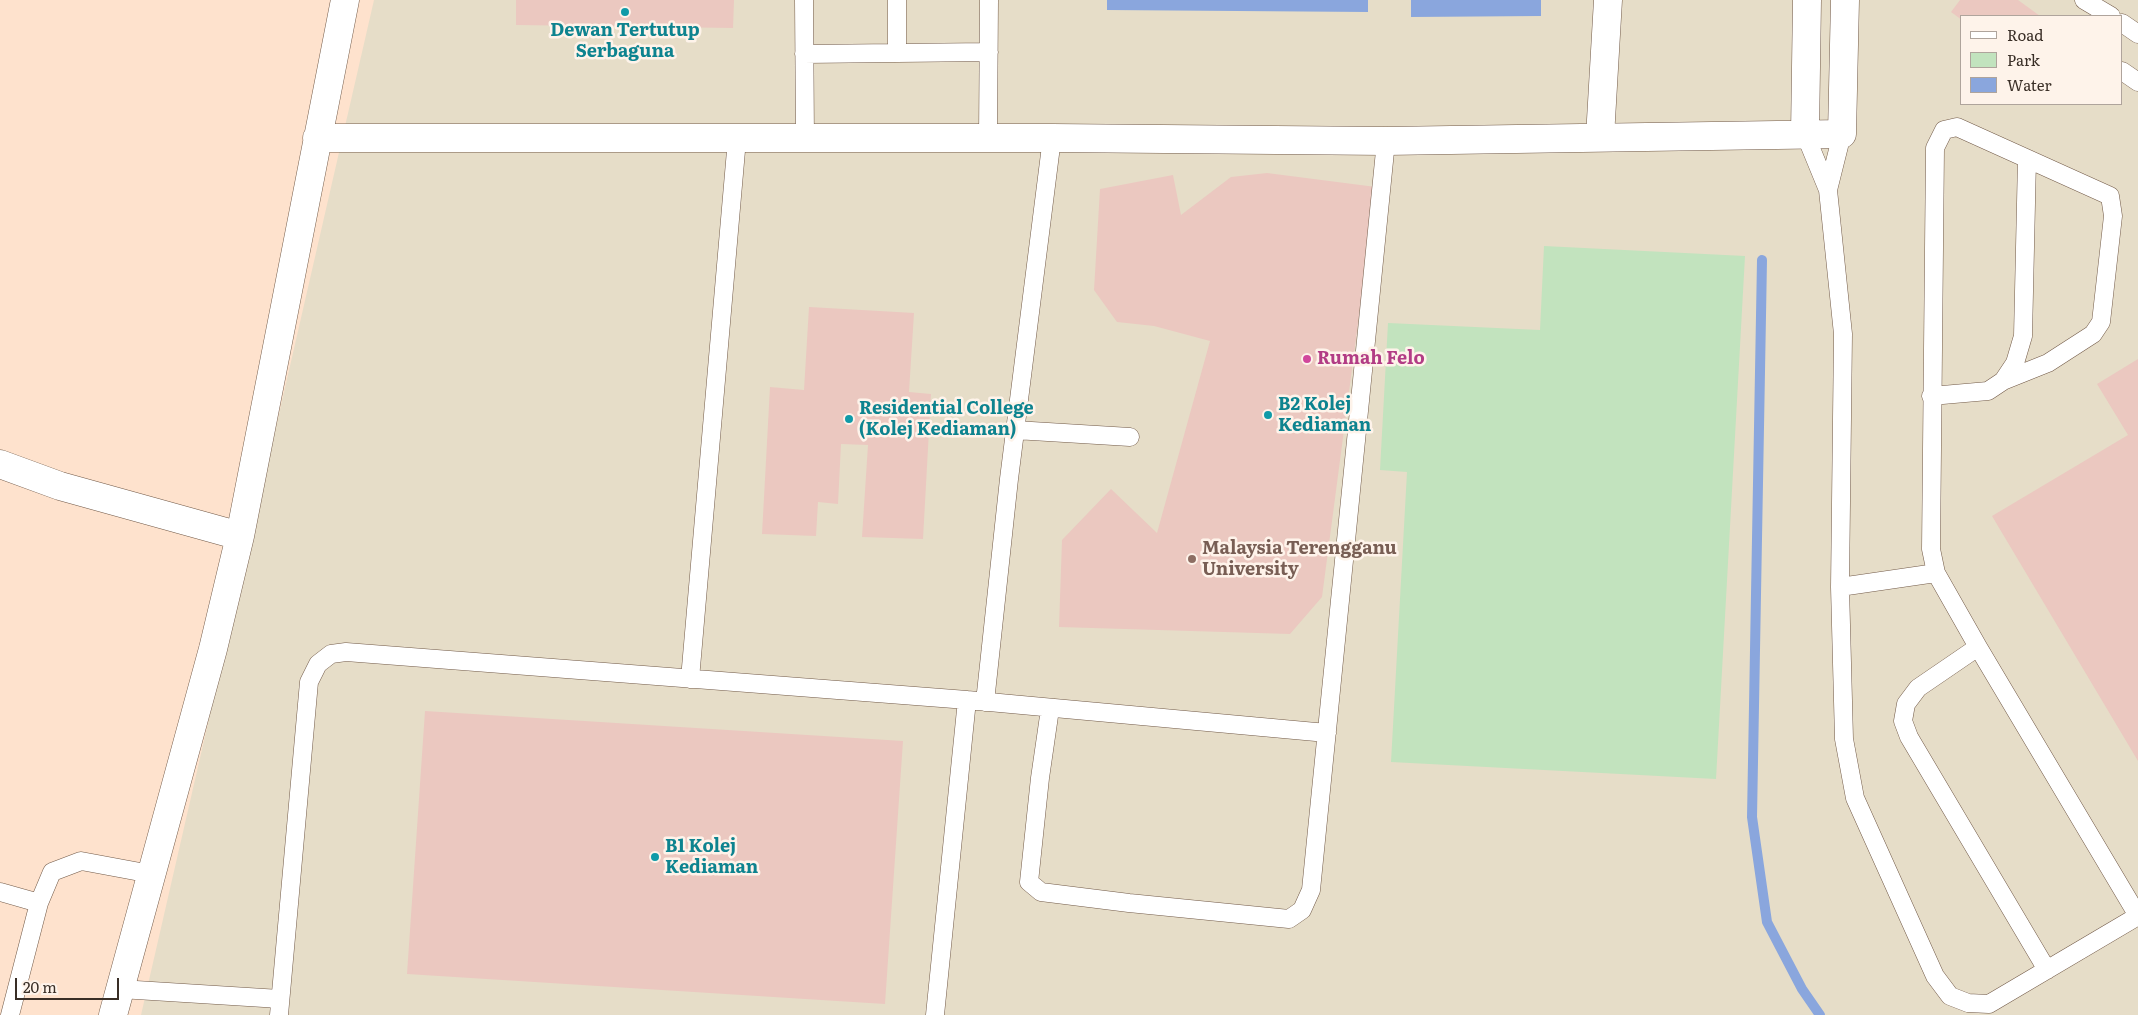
<!DOCTYPE html>
<html>
<head>
<meta charset="utf-8">
<style>
	body { margin:0 }
	#map { position:relative; width:2138px; height:1015px; overflow:hidden; background:#fee2cd; font-family:Literata,serif }
	canvas { display:block }
	.legend { position:absolute; left:1960px; top:15px; width:162px; height:90px; box-sizing:border-box; background:#fef3ea; border:1px solid #afa49c; margin:0; padding:6px 9px; list-style:none; font-size:15px; color:#392e26 }
	.legend li { display:flex; align-items:center; gap:10px; height:25px }
	.legend b { width:25px; border:1px solid #afa49c }
	.scale { position:absolute; left:15px; top:978px; width:104px; height:22px; box-sizing:border-box; border:2px solid #392e26; border-top:0; padding-left:6px; font-size:15px; line-height:18px; white-space:nowrap; color:#392e26; -webkit-text-stroke:4px #fef3ea; paint-order:stroke }
</style>
</head>
<body>
<div id="map">
<canvas width="2138" height="1015"></canvas>
<ul class="legend">
<li><b style="height:6px;background:#fff"></b>Road</li>
<li><b style="height:14px;background:#c2e3be"></b>Park</li>
<li><b style="height:14px;background:#8aa6dd"></b>Water</li>
</ul>
<div class="scale">20 m</div>
</div>
<script>
const ctx = document.querySelector('canvas').getContext('2d');
ctx.lineJoin = 'round';
function fill(path, color) { ctx.fillStyle = color; ctx.fill(path, 'evenodd'); }
const toPath = rows => new Path2D(rows.map(r => 'M' + r).join(''));
function strokePath(path, color, width, dash) { ctx.strokeStyle = color; ctx.lineWidth = width; ctx.lineCap = dash ? 'butt' : 'round'; ctx.setLineDash(dash || []); ctx.stroke(path); }
function write(font, color, halo, rows, align = 'center') {
  ctx.font = font + ' Literata,serif'; ctx.lineWidth = 5; ctx.setLineDash([]); ctx.textBaseline = 'middle'; ctx.strokeStyle = halo; ctx.fillStyle = color; for (const [text, x, y, turn = 0] of rows) {
    ctx.save(); ctx.translate(x, y); ctx.rotate((+turn || 0) * Math.PI / 180); ctx.textAlign = isNaN(turn) ? turn : align; if (halo) ctx.strokeText(text, 0, 0); ctx.fillText(text, 0, 0); ctx.restore();
  }
}
fill(toPath([
	[374,0,2138,0,2138,1015,141,1015],
	[1962,16,2122,16,2122,104,1962,104]
]), '#e6ddc8');
fill(toPath([
	[1544,246,1745,256,1716,779,1391,762,1407,472,1380,470,1388,323,1540,330]
]), '#c2e3be');
fill(toPath([
	[1107,0,1368,0,1368,12,1107,10],
	[1411,0,1541,0,1541,16,1411,17]
]), '#8aa6dd');
strokePath(toPath([
	[1762,260,1752,817,1767,922,1802,989,1820,1015]
]), '#8aa6dd', 10);
fill(toPath([
	[516,0,734,0,733,28,516,25],
	[1960,0,2018,0,2040,16,1962,16,1962,20,1951,12],
	[1267,173,1376,187,1322,597,1290,634,1059,627,1062,540,1111,489,1157,533,1210,341,1154,326,1117,322,1094,290,1100,189,1173,175,1181,215,1231,177],
	[809,307,914,313,909,392,931,394,923,539,862,537,868,445,841,444,838,504,818,502,816,536,762,534,770,387,804,390],
	[2138,359,2138,761,1992,516,2128,435,2097,384],
	[425,711,903,741,885,1004,407,974]
]), '#ebc8c0');
const lane = toPath([
	[804,0,805,139],
	[2084,0,2111,16],
	[2122,23,2138,34],
	[897,53,897,0],
	[804,54,989,52],
	[2122,71,2138,82],
	[1805,134,1828,190,1843,334,1840,587,1844,739,1855,798,1935,976,1950,996,1968,1003,1989,1004,2138,916],
	[988,139,989,0],
	[1828,190,1842,134],
	[2003,381,2048,363,2093,334,2101,322,2113,216,2110,196,1957,127,1944,130,1935,148,1931,549,1936,573,1978,647,2138,916],
	[1931,396,1988,391,2003,381,2015,363,2023,336,2027,159],
	[1015,430,1130,437],
	[1840,587,1936,573],
	[1978,647,1918,688,1906,704,1903,721,1909,737,2047,970],
	[690,679,737,139],
	[985,702,1009,479,1052,138],
	[1050,709,1040,778,1029,882,1041,892,1129,903,1289,919,1302,910,1311,890,1386,141],
	[0,892,39,903],
	[120,989,280,999],
	[10,1015,39,903,52,872,81,861,151,874],
	[279,1015,309,682,318,664,331,654,346,652,967,700,1327,733],
	[935,1015,967,700]
]);
const street = toPath([
	[1805,134,1807,0],
	[1600,137,1608,0],
	[317,138,1052,138,1386,141,1842,134,1845,0],
	[0,464,60,486,240,536],
	[113,1015,213,649,240,536,345,0]
]);
strokePath(lane, '#725a48', 19);
strokePath(street, '#725a48', 29);
strokePath(lane, '#fff', 18);
strokePath(street, '#fff', 28);
for (const [x, y, r, color] of [
	[625,12,5,"#0f9aa8"],
	[1307,359,5,"#d1479c"],
	[1268,415,5,"#0f9aa8"],
	[849,419,5,"#0f9aa8"],
	[1192,559,5,"#8d6e63"],
	[655,857,5,"#0f9aa8"]
]) { const dot = new Path2D(); dot.arc(x, y, r, 0, 2 * Math.PI); ctx.fillStyle = color; ctx.fill(dot); strokePath(dot, '#fef3ea', 2); }
write('bold 18px', '#0d838f', '#fef3ea', [
	["Dewan Tertutup",625,31,"center"],
	["Serbaguna",625,52,"center"],
	["B2 Kolej",1278,405],
	["Kediaman",1278,426],
	["Residential College",859,409],
	["(Kolej Kediaman)",859,430],
	["B1 Kolej",665,847],
	["Kediaman",665,868]
], 'left');
write('bold 18px', '#b23c85', '#fef3ea', [
	["Rumah Felo",1317,359]
], 'left');
write('bold 18px', '#785e54', '#fef3ea', [
	["Malaysia Terengganu",1202,549],
	["University",1202,570]
], 'left');
</script>
</body>
</html>
